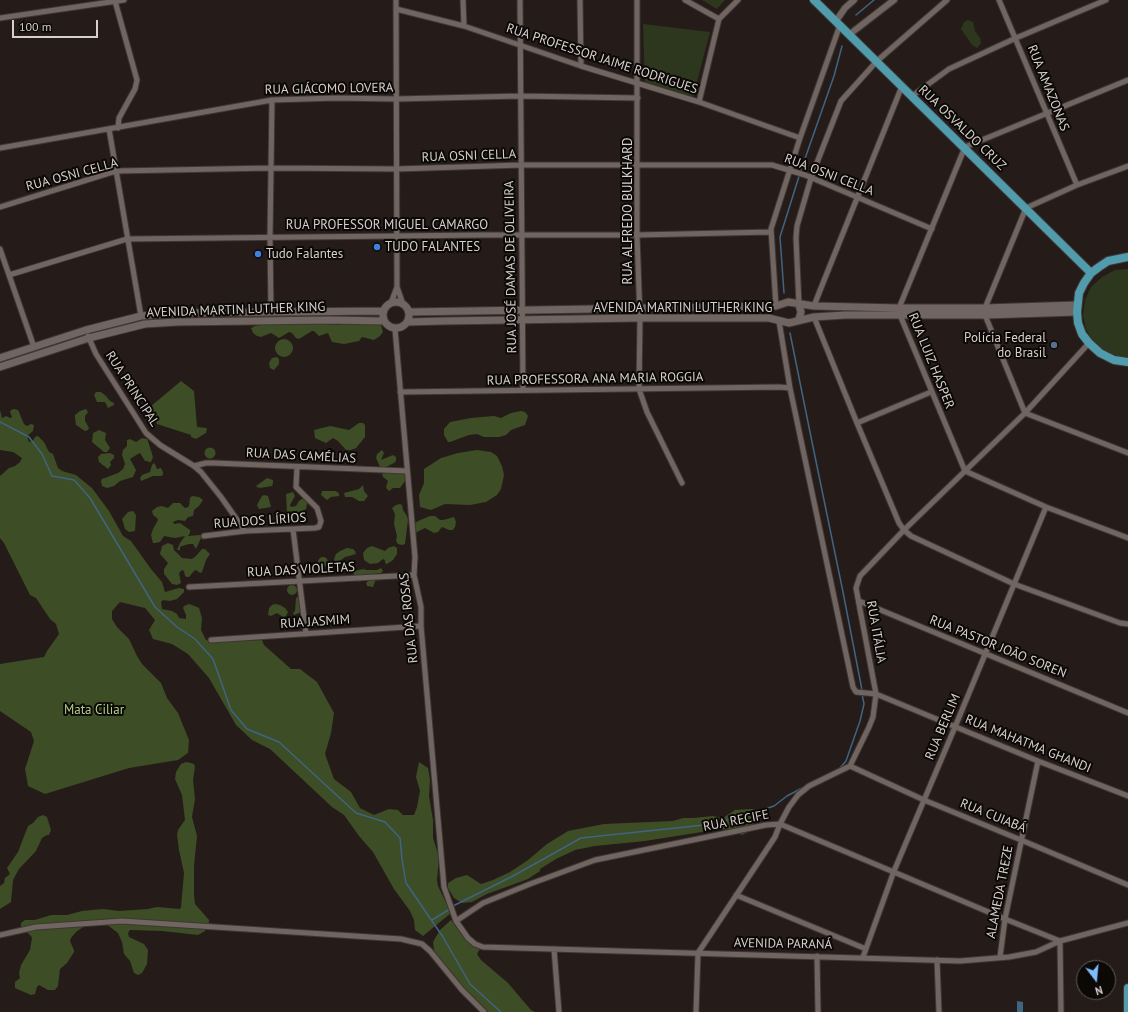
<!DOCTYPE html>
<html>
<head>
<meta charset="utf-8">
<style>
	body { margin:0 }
	#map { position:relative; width:1128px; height:1012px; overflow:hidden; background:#251c19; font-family:"PT Sans",sans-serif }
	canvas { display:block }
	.north { position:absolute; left:1076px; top:960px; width:40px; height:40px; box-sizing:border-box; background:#0b0806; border:1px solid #5c5856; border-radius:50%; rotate:164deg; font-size:11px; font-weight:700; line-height:16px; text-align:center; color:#d6d0ce }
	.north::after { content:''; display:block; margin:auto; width:14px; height:18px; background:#7ebdf9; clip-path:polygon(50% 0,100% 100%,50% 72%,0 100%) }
	.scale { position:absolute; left:12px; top:20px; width:86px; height:18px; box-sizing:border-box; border:2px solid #d6d0ce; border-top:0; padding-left:5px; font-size:12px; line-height:14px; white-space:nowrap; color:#d6d0ce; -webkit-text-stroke:3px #0b0806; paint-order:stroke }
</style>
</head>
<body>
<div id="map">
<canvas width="1128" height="1012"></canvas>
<div class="north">N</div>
<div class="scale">100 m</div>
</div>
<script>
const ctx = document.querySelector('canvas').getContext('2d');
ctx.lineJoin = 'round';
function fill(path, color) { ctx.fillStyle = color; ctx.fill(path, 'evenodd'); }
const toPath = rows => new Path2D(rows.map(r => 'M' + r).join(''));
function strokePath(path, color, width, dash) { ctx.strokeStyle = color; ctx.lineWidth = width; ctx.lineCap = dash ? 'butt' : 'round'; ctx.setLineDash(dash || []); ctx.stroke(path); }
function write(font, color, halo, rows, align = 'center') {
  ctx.font = font + ' "PT Sans",sans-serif'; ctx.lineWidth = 4; ctx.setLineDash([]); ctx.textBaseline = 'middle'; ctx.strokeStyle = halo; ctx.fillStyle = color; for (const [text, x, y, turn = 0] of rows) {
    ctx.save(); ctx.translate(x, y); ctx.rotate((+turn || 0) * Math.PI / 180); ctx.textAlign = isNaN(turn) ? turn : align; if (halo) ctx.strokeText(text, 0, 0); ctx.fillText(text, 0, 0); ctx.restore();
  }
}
fill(toPath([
	[702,0,725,0,717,9],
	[968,20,973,22,975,31,980,38,981,43,977,48,972,45,961,29,964,22],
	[643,24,710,32,693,97,645,83],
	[1128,269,1128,357,1118,356,1105,351,1093,342,1086,329,1083,315,1085,300,1091,287,1102,277,1115,270]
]), '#2d371e');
fill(toPath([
	[306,322,337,325,346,323,379,324,381,325,383,332,380,336,374,340,362,337,359,341,344,344,332,342,328,333,319,336,314,331,312,331,299,339,296,338,292,333,289,332,279,338,271,333,261,337,257,336,253,333,251,328,255,326,266,324,276,325,285,323,294,325],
	'275 348a9 9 0 1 1 18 0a9 9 0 1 1-18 0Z',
	[277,357,279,359,279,364,274,370,270,368,269,363,272,358],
	[181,381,194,391,197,427,207,428,206,433,196,439,191,437,191,435,157,424,150,407],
	[96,392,101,392,106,396,110,401,114,403,114,405,108,408,105,402,97,402,94,395],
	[14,409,18,410,24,424,27,426,31,424,34,425,33,431,27,436,29,442,33,441,35,437,37,436,39,437,44,442,49,452,53,454,58,468,62,471,76,475,92,488,109,511,123,536,131,541,151,569,162,582,165,592,179,588,184,589,184,592,177,599,170,601,163,600,161,602,162,609,172,611,177,614,179,618,186,619,186,615,183,608,184,606,189,604,197,607,199,608,202,618,201,630,206,640,212,642,262,640,264,645,291,669,300,669,317,682,334,713,331,733,325,754,334,779,351,792,360,808,374,815,389,809,398,810,403,815,414,815,417,807,420,791,416,777,419,762,428,768,430,780,429,796,433,820,433,838,439,857,437,880,438,886,451,913,423,936,415,930,414,920,410,911,394,889,373,852,359,836,344,815,332,807,270,749,252,740,236,725,209,678,188,654,172,644,153,639,149,630,155,620,145,608,120,602,112,611,112,619,117,627,129,639,137,656,142,664,161,683,167,698,178,713,189,740,188,753,178,760,129,768,45,794,28,786,25,769,34,741,31,732,0,711,0,664,44,657,47,651,59,634,56,624,50,619,36,598,30,595,4,543,0,538,0,476,9,468,15,466,20,462,22,458,13,452,0,450,0,410,2,418,6,416,10,418,12,417,10,412,11,410],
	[86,409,88,412,85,416,85,421,89,428,88,430,85,431,76,425,75,418,75,415,80,411],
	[521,411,525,412,528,416,525,425,511,430,506,435,499,437,484,437,477,434,469,435,450,442,448,442,444,435,444,429,450,422,471,418,494,416,501,418,511,413],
	[359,423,363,423,365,425,365,437,356,448,351,450,346,450,338,441,333,438,326,443,315,438,314,430,330,426,349,430],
	[99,430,106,433,105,440,110,448,107,452,104,452,92,442,93,433],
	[142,438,147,439,148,441,153,457,151,462,149,462,147,461,145,461,140,453,138,454,130,459,136,470,133,477,120,481,114,486,107,488,102,486,101,481,102,479,118,473,123,469,125,464,122,455,123,450,127,446,127,440,130,439,136,442],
	'204.5 453a5.5 5.5 0 1 1 11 0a5.5 5.5 0 1 1-11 0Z',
	[382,450,384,453,381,460,393,455,396,457,396,461,394,463,384,468,380,467,376,458,377,454],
	[477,450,491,452,497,456,502,466,504,475,501,489,497,495,486,502,470,505,445,504,431,510,420,507,419,495,424,483,424,469,441,458,458,453],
	[110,453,114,455,114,458,110,462,111,465,108,469,99,462,98,457,101,454],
	[154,463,155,464,157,469,161,468,163,472,163,475,161,476,153,476,141,481,140,478,142,475,150,472,152,465],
	[390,472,405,473,405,481,400,488,393,488,389,491,387,489,386,487,388,481,383,477,382,474],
	[267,478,273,480,273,483,272,486,260,488,257,487,256,486],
	[363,485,364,491,368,496,364,501,359,501,352,497,345,497,344,493,359,489],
	[322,491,335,491,339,493,339,496,331,497,327,500,321,495],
	[293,492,295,496,290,505,291,507,296,506,299,501,302,499,306,498,308,500,306,509,299,513,296,513,294,511,287,512,286,494],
	[264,495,268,496,271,507,259,509,257,505,259,501,262,496],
	[192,496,199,497,203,500,199,506,194,510,193,516,188,517,185,521,178,520,173,522,174,524,180,523,190,530,190,533,188,536,200,535,202,536,196,549,193,544,189,544,182,546,180,547,180,550,177,550,180,543,185,536,175,538,164,536,160,542,155,543,153,543,151,535,153,529,158,520,157,518,153,515,152,511,157,507,162,506,168,508,173,503,180,503,185,508,188,507,189,506,190,498],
	[400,504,402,505,403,510,407,516,408,520,405,544,402,545,398,544,396,541,397,536,394,524,395,514,392,508,396,505],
	[133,511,136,515,135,531,129,532,125,529,122,519,128,512],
	[430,516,435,516,440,520,443,520,454,517,456,522,455,527,453,530,449,530,442,527,438,532,434,533,425,528,415,533,414,524,418,521],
	[168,543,173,545,174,550,182,558,192,559,196,556,202,549,205,549,210,554,206,560,202,572,200,573,196,570,194,571,189,577,187,577,185,576,184,571,182,570,179,573,181,583,177,585,172,584,164,574,164,569,168,563,160,554,162,546],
	[372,546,385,551,388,548,394,546,397,548,397,554,393,560,387,564,385,563,385,560,383,559,378,563,370,564,364,560,363,553,367,548],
	[347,548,353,549,355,551,356,554,345,557,336,564,334,559,336,554,340,551],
	'318 562a5 5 0 1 1 10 0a5 5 0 1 1-10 0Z',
	[381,568,383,571,381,573,365,575,363,580,359,582,353,573,354,571,363,569,367,570,377,570],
	[370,579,376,579,373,587,367,586,366,583],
	'287 590a5 5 0 1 1 10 0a5 5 0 1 1-10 0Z',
	[299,596,300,600,299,607,302,610,299,613,294,615,293,613,295,611,296,598],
	[275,604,280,605,285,608,288,612,286,616,283,617,277,613,271,616,268,615,269,608,272,605],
	[186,762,191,763,194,764,195,767,193,780,195,799,192,817,197,836,194,866,194,895,195,904,209,920,209,922,205,931,198,935,162,931,130,930,128,933,129,937,144,944,148,950,147,964,142,973,138,975,134,973,130,961,124,954,122,942,118,933,106,924,94,923,86,925,76,932,71,938,70,941,74,950,74,952,67,963,60,969,58,986,55,990,48,990,39,985,37,987,35,994,31,995,17,989,15,988,15,982,20,978,19,973,21,965,30,950,32,938,31,936,21,927,21,923,25,920,35,920,51,915,67,915,82,911,103,909,119,911,148,909,157,907,180,909,181,907,184,873,179,850,177,835,178,830,185,820,182,795,175,779,176,772,181,764],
	[752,809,755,810,756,814,752,828,748,832,742,835,730,830,721,829,645,841,595,846,575,850,556,859,540,869,540,871,528,879,487,894,472,902,462,903,454,898,448,888,448,883,456,878,467,875,481,884,493,880,510,872,528,860,547,844,568,831,604,824,673,821,683,818,693,818,713,816,723,818,735,810],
	[43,815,47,817,51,830,49,835,47,835,42,838,36,851,19,869,13,880,11,902,0,909,0,886,4,883,5,878,10,874,7,868,18,852,28,826,33,823,38,817],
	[451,920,462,935,470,943,480,949,477,954,481,960,508,983,531,1010,535,1012,488,1012,460,984,453,974,445,968,434,950,433,942,440,930]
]), '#3d4d25');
fill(toPath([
	[1017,1001,1023,1002,1023,1012,1017,1012]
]), '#3f6583');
strokePath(toPath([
	[856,15,874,0],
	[784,293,780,237,801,170,834,76,842,46],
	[790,333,812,442,843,592,862,690],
	[0,422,29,437,42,454,52,476,74,480,90,498,155,607,177,627,195,639,213,659,231,710,247,729,279,742,356,813,385,822,400,838,402,859,406,883,443,937,470,984,501,1012],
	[839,769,846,761,860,721,864,704,862,694],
	[453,906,513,876,581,838,723,823,735,815,742,816,747,815,774,806,787,796,804,787],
	[432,920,450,909]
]), '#3f6583', 1.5);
const minor = toPath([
	[396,0,397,287,403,304],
	[463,0,464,26],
	[520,0,523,390],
	[580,0,581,66],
	[637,0,637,235,640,318,639,389,647,412,682,483],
	[685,0,719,19],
	[999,0,1077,185],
	[115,1,137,80,135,89,119,118,118,128],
	[396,9,464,26,581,66,699,102,800,138],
	[0,18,124,0],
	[1128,80,965,147,899,308,900,315,965,471,1046,507,1128,538],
	[912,96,949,69,1016,38,1106,0],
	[699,102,719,19,738,0],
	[109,129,141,316],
	[0,148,272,100,336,98,396,99,520,96,638,98],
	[1128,166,1077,185,1026,208,985,308,985,315,1025,413,1128,453],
	[0,207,116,171,271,168,397,169,521,165,772,165,805,175,932,229],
	[0,249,34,347],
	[9,275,127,239,483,235,637,235,770,232],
	[391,303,397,287],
	[799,305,796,238,797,226,811,178,841,101,877,61,947,0],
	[776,306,771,229,800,138,840,25],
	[814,306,819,293,902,86],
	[271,312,270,237,272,100],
	[814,317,857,423,899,523,904,530,911,536,1014,584,1120,623,1128,624],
	[779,321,790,388,853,687,856,692,876,694,1038,761,1128,796],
	[395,329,415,557,414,575,421,607,421,626,444,887,456,921,468,938,475,944,483,947,960,961,1009,957,1036,952,1060,941,1128,923],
	[88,336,96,354,146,433,160,445,194,466,201,472,221,497,245,531],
	[400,392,779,387,790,388],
	[857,423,931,392],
	[194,466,206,463,214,463,407,471],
	[293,529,306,634],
	[204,536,245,531,315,528,319,527,321,521,317,508,296,487,297,467],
	[189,587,414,575],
	[859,601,1128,713],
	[211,640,421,626],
	[850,766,924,800,1021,840,1128,885],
	[736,895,866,949],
	[456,921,483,903,530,884,595,860,766,825,780,824,1005,919,1060,941,1061,1012],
	[0,935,36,927,122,921,401,939,422,944,430,951,462,990,484,1012],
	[554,949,559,1012],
	[698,953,775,837,780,824,789,807,798,795,809,786,850,766,869,727,873,717,876,694,856,588,860,576,904,530,1025,413,1089,343],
	[817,956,818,1012],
	[863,957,894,871,955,727,1046,507],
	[1000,957,1005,919,1038,761],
	[937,960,939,1012],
	[696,1012,698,953]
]);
const tertiary = toPath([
	[836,21,845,8,854,0],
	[850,34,894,0]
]);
const secondary = toPath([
	'383 315a13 13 0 1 1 26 0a13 13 0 1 1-26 0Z',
	[409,312,776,306,788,302,814,306,899,308,985,308,1077,305],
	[799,319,801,312,799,305],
	[407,322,443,321,640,318,769,318,789,323,814,317,845,315,985,315,1077,312],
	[0,358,86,330,141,316,177,313,383,311],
	[0,367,89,338,145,324,177,322,330,320,384,321]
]);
const trunk = toPath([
	[814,0,1091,273],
	[1128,257,1108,261,1099,267,1091,273,1084,283,1079,293,1077,312,1078,323,1082,334,1089,343,1100,353,1114,360,1128,362],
	[1128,1012,1128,988]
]);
strokePath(minor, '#3e3734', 7);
strokePath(tertiary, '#3e3734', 8);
strokePath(secondary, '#3e3734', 9);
strokePath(trunk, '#3e3734', 10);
strokePath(minor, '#706561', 5);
strokePath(tertiary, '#706561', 6);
strokePath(secondary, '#706561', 7);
strokePath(trunk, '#509cac', 8);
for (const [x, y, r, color] of [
	[377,247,4,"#3f7fe0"],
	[258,254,4,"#3f7fe0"],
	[1054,345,4,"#5c6f8a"]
]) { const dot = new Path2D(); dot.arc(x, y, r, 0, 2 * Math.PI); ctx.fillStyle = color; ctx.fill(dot); strokePath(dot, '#0b0806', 1.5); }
write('13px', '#d6d0ce', '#0b0806', [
	["RUA PROFESSOR JAIME RODRIGUES",602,59,18],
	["RUA AMAZONAS",1048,88,68],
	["RUA GIÁCOMO LOVERA",329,89,-1],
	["RUA OSVALDO CRUZ",962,128,44],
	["RUA OSNI CELLA",469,156,-2],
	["RUA OSNI CELLA",72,175,-15],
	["RUA OSNI CELLA",829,175,21],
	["RUA ALFREDO BULKHARD",628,211,-90],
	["RUA PROFESSOR MIGUEL CAMARGO",387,225],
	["RUA JOSÉ DAMAS DE OLIVEIRA",511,267,-91],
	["AVENIDA MARTIN LUTHER KING",683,308],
	["AVENIDA MARTIN LUTHER KING",236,310,-2],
	["RUA LUIZ HASPER",931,361,68],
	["RUA PROFESSORA ANA MARIA ROGGIA",595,379,-1],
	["RUA PRINCIPAL",132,389,57],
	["RUA DAS CAMÉLIAS",301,456,3],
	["RUA DOS LÍRIOS",260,521,-4],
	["RUA DAS VIOLETAS",301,570,-3],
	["RUA DAS ROSAS",409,618,-96],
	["RUA JASMIM",315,622,-4],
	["RUA ITÁLIA",876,632,80],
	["RUA PASTOR JOÃO SOREN",998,647,22],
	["RUA BERLIM",943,727,-67],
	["RUA MAHATMA GHANDI",1028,744,22],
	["RUA CUIABÁ",993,816,22],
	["RUA RECIFE",736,821,-11],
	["ALAMEDA TREZE",1000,892,-79],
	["AVENIDA PARANÁ",783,944,1]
]);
write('13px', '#d6d0ce', '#0b0806', [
	["TUDO FALANTES",385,247],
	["Tudo Falantes",266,254],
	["Polícia Federal",1046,338,"right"],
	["do Brasil",1046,353,"right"]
], 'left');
write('13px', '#b0cc89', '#0b0806', [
	["Mata Ciliar",94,710]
]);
</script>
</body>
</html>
